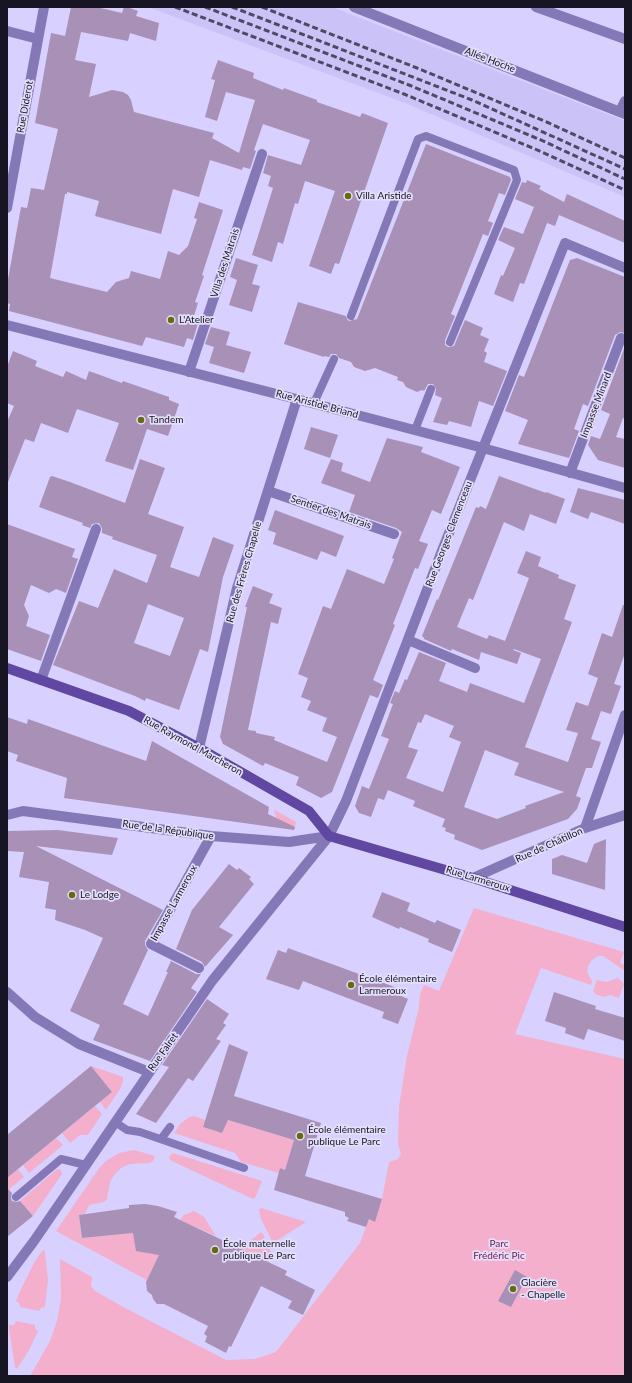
<!DOCTYPE html>
<html>
<head>
<meta charset="utf-8">
<style>
	body { margin:0 }
	#map { position:relative; width:632px; height:1383px; overflow:hidden; background:#d8d0ff; font-family:Lato,sans-serif }
	canvas { display:block }
	.frame { position:absolute; inset:0; border:8px solid #171424; pointer-events:none }
</style>
</head>
<body>
<div id="map">
<canvas width="632" height="1383"></canvas>
<div class="frame"></div>
</div>
<script>
const ctx = document.querySelector('canvas').getContext('2d');
ctx.lineJoin = 'round';
function fill(path, color) { ctx.fillStyle = color; ctx.fill(path, 'evenodd'); }
const toPath = rows => new Path2D(rows.map(r => 'M' + r).join(''));
function strokePath(path, color, width, dash) { ctx.strokeStyle = color; ctx.lineWidth = width; ctx.lineCap = dash ? 'butt' : 'round'; ctx.setLineDash(dash || []); ctx.stroke(path); }
function write(font, color, halo, rows, align = 'center') {
  ctx.font = font + ' Lato,sans-serif'; ctx.lineWidth = 3.5; ctx.setLineDash([]); ctx.textBaseline = 'middle'; ctx.strokeStyle = halo; ctx.fillStyle = color; for (const [text, x, y, turn = 0] of rows) {
    ctx.save(); ctx.translate(x, y); ctx.rotate((+turn || 0) * Math.PI / 180); ctx.textAlign = isNaN(turn) ? turn : align; if (halo) ctx.strokeText(text, 0, 0); ctx.fillText(text, 0, 0); ctx.restore();
  }
}
fill(toPath([
	[148,7,332,7,625,121,625,197,405,103]
]), '#cbc3f8');
fill(toPath([
	[275,810,296,822,295,827,289,828,274,823,276,816,274,812],
	[474,908,624,952,620,963,625,965,625,971,603,956,598,956,592,960,588,966,587,972,592,981,591,985,541,968,515,1034,625,1059,625,1376,30,1376,50,1341,57,1321,61,1299,60,1259,92,1277,91,1286,95,1291,125,1308,226,1360,255,1359,276,1352,360,1243,369,1219,375,1221,382,1199,389,1162,398,1159,401,1154,398,1144,399,1106,407,1056,419,1007,420,995,424,985,439,991],
	[618,978,624,984,619,998,610,995,604,997,595,994,593,991,597,980,607,982],
	[91,1066,123,1077,123,1081,120,1089,106,1110,100,1102,112,1092],
	[95,1106,102,1114,88,1135,80,1135,70,1143,62,1133],
	[194,1116,205,1120,203,1127,222,1133,228,1120,294,1140,285,1170,280,1168,279,1173,241,1162,235,1153,174,1133,180,1124,189,1117],
	[56,1138,63,1145,29,1173,23,1165],
	[134,1150,155,1156,153,1161,150,1163,130,1164,121,1168,114,1175,110,1182,107,1199,104,1202,89,1205,85,1214,79,1215,82,1238,133,1233,163,1251,147,1280,56,1231,100,1167,106,1161,119,1153],
	[173,1153,262,1181,255,1198,253,1199,176,1163,170,1160,169,1157],
	[18,1169,24,1177,7,1191,7,1178],
	[57,1169,61,1170,62,1174,33,1216,20,1201],
	[261,1208,306,1222,273,1243,261,1219,259,1210],
	[194,1211,204,1217,216,1236,180,1220,184,1215],
	[261,1232,263,1234,271,1252,269,1262,234,1245,249,1242],
	[44,1250,45,1252,48,1280,45,1307,41,1308,39,1311,20,1307,19,1303,16,1301,21,1289,34,1263,42,1251],
	[16,1321,35,1325,35,1329,38,1331,29,1350,17,1369,15,1367,9,1329,9,1325,14,1325]
]), '#f3afcc');
fill(toPath([
	[71,7,96,7,122,13,124,7,127,7,138,11,136,16,159,23,156,41,130,33,128,41,81,32,75,60,96,64,89,97,112,90,123,92,128,95,131,100,134,112,214,133,212,138,239,153,255,100,226,92,217,121,205,117,215,80,211,79,218,60,254,73,253,78,283,90,284,88,317,100,317,102,360,117,362,113,388,123,339,264,335,263,331,274,309,266,335,191,305,181,298,204,295,203,283,244,278,242,272,262,252,255,273,188,268,186,271,176,263,173,268,155,301,165,310,140,263,124,254,150,256,151,250,169,243,167,242,170,210,160,199,197,173,189,161,234,95,216,99,201,67,192,67,194,65,194,50,278,107,292,116,282,129,278,131,271,160,279,168,251,179,255,188,246,197,219,194,218,199,202,223,210,202,275,204,276,195,302,198,303,192,322,198,323,193,340,187,338,184,347,146,337,142,346,9,311,10,304,7,303,7,285,21,207,27,208,31,188,44,190,58,129,35,123,51,33,65,36],
	[426,144,510,177,511,180,505,195,499,193,488,221,493,223,488,236,483,234,451,314,455,316,445,340,445,345,448,347,454,346,465,320,483,328,480,335,489,339,484,351,487,353,484,362,507,371,493,406,479,401,471,427,449,421,447,425,433,422,442,398,435,395,436,389,433,384,428,384,424,391,422,390,417,392,406,387,403,382,397,380,398,377,375,368,365,371,354,367,351,362,339,358,336,354,331,354,329,357,324,356,324,357,284,344,298,302,346,316,347,319,349,321,357,319],
	[527,180,541,186,539,189,564,202,567,194,625,221,625,243,559,215,555,226,547,223,524,284,520,283,513,302,494,294,501,275,503,276,515,248,498,240,504,227,523,234,534,207,515,199,522,182,526,183],
	[236,258,258,265,252,284,260,286,252,312,229,305,237,280,230,277],
	[577,258,625,277,625,333,620,332,615,335,588,406,583,404,574,429,579,431,569,458,518,444,528,420,505,411,519,375,524,377,570,260],
	[211,327,230,332,226,345,251,352,244,373,209,363,214,347,205,344],
	[625,346,625,419,623,418,616,437,625,439,625,468,598,460,588,445,591,436,600,439,610,414,601,410],
	[13,351,37,361,35,366,63,377,66,371,86,380,89,371,122,383,123,381,169,397,169,400,179,404,168,436,147,429,133,470,105,461,119,423,77,409,68,433,41,423,34,442,25,439,8,482,7,482,7,422,14,406,7,403,7,367],
	[311,427,338,435,330,458,304,449],
	[387,438,423,447,421,452,460,467,441,514,432,510,419,541,428,544,418,569,415,568,393,624,395,625,373,680,383,685,378,698,370,695,332,792,321,798,296,785,299,777,265,763,263,766,223,744,220,737,247,607,245,607,253,586,273,594,269,603,282,608,278,624,271,622,248,730,256,731,256,733,275,737,274,740,327,762,337,737,322,731,327,718,307,710,311,701,301,697,308,678,298,674,323,606,331,609,347,569,384,584,394,559,392,558,402,532,396,528,349,512,355,495,321,483,331,459,343,463,341,471,370,482],
	[140,459,165,468,148,514,184,527,170,567,199,577,213,537,234,545,223,577,208,652,200,649,179,710,146,698,145,701,135,696,53,665,79,601,98,608,114,569,147,583,157,555,112,539,113,537,102,533,102,528,99,523,92,524,90,528,82,525,83,523,39,507,50,477,52,476,70,482,125,503],
	[148,604,184,618,170,656,134,643],
	[499,476,546,493,546,492,565,499,556,524,530,514,524,531,504,522,473,600,469,598,457,627,487,639,489,635,505,641,529,578,517,573,526,551,541,557,538,566,559,575,558,578,576,585,564,619,572,622,525,747,568,762,578,733,566,730,576,702,588,706,598,678,588,674,602,633,612,637,623,605,625,605,625,653,614,684,621,686,611,714,601,711,591,739,601,742,592,768,586,768,576,796,581,798,577,809,568,819,482,850,454,839,455,835,445,831,446,828,442,827,445,819,413,806,415,801,388,790,384,800,378,798,371,817,359,813,355,806,362,786,369,789,389,739,381,736,393,704,390,703,395,691,399,693,405,679,407,680,419,652,446,663,439,681,467,692,470,683,524,703,541,659,514,649,513,650,521,653,517,664,481,652,479,660,452,649,451,651,424,639,424,638,422,636,437,599,438,600,476,507,479,508,480,506,486,509],
	[425,714,454,726,449,737,461,742,443,792,406,778,418,750,408,747,418,722,421,723],
	[485,750,519,763,514,775,564,792,525,806,526,808,497,819,464,807],
	[578,488,625,500,625,524,591,512,588,519,570,512],
	[275,510,344,536,336,557,321,551,317,560,273,544,276,533,268,530],
	[7,524,75,549,72,557,78,559,66,593,56,589,49,593,31,585,24,605,29,616,26,626,50,635,41,661,7,649],
	[7,717,27,724,28,719,146,761,152,741,269,807,268,814,295,827,294,830,64,798,67,778,16,761,18,755,7,751],
	[58,830,118,838,112,855,36,846,163,910,145,941,145,945,148,950,123,1004,148,1016,168,972,166,972,171,961,196,974,201,974,191,988,197,992,150,1061,93,1040,100,1025,70,1011,103,938,85,930,55,920,56,910,45,908,49,882,19,877,24,852,7,851,7,831],
	[606,839,605,890,552,874,552,859,562,855,587,863,594,844],
	[229,864,237,870,239,868,251,877,249,879,254,884,219,927,233,935,205,967,202,962,176,949,192,910],
	[382,892,410,903,407,911,435,923,437,920,461,930,452,952,428,942,429,939,400,927,399,929,372,917],
	[288,948,400,989,399,995,408,999,398,1024,382,1018,384,1012,303,981,299,990,266,979,278,950,286,953],
	[554,992,596,1006,595,1009,625,1018,625,1041,588,1029,584,1040,565,1033,566,1028,545,1021],
	[207,999,229,1014,223,1023,226,1025,216,1039,221,1041,193,1081,188,1078,156,1123,136,1114,169,1067,162,1065],
	[229,1044,248,1052,234,1096,321,1123,305,1176,382,1199,375,1222,369,1219,366,1227,347,1221,349,1218,345,1216,345,1212,274,1190,280,1168,285,1170,294,1140,228,1120,222,1133,203,1127],
	[91,1066,112,1092,7,1178,7,1135],
	[7,1188,12,1193,11,1198,12,1201,17,1202,20,1201,33,1216,7,1237],
	[145,1204,158,1206,177,1212,174,1217,287,1271,285,1275,315,1290,303,1315,288,1308,292,1301,261,1286,231,1347,229,1346,226,1353,205,1342,207,1336,204,1334,208,1326,164,1304,157,1304,153,1299,152,1295,147,1291,146,1282,159,1255,136,1251,133,1233,82,1238,79,1215,129,1208,129,1205],
	[515,1270,527,1277,511,1307,498,1301]
]), '#a890b7');
strokePath(toPath([
	[351,316,418,139,426,136,514,170,517,180,450,342],
	[314,403,334,359],
	[415,430,431,389],
	[115,1122,127,1130,140,1132,244,1168],
	[161,1139,170,1127],
	[16,1197,61,1159,86,1165]
]), '#8478b6', 8);
strokePath(toPath([
	[354,7,625,114],
	[536,7,625,39],
	[7,31,38,39],
	[620,111,625,101],
	[7,208,44,7],
	[7,325,304,401,483,448,625,488],
	[189,372,262,154],
	[570,473,621,338],
	[268,491,394,534],
	[408,640,475,668],
	[41,680,96,529],
	[199,748,237,588,297,399],
	[7,815,23,811,211,836,289,842,329,836],
	[585,828,625,715],
	[473,878,585,828,625,815],
	[199,968,151,944,211,836],
	[7,992,35,1017,79,1044,149,1072],
	[7,1277,34,1241,212,981,329,836,346,801,443,548,565,243,625,268]
]), '#8478b6', 10);
strokePath(toPath([
	[7,668,129,711,199,748,309,811,329,836,473,878,625,927]
]), '#5f47a2', 10);
strokePath(toPath([
	[175,7,404,94,535,149,625,190],
	[205,7,409,85,541,140,625,179],
	[232,7,472,100,625,169],
	[262,7,417,68,549,123,625,158]
]), '#4f4a63', 3, [6, 3]);
for (const [x, y, r, color] of [
	[348,196,4,"#676b0c"],
	[171,320,4,"#676b0c"],
	[141,420,4,"#676b0c"],
	[72,895,4,"#676b0c"],
	[351,985,4,"#676b0c"],
	[300,1136,4,"#676b0c"],
	[215,1250,4,"#676b0c"],
	[513,1289,4,"#676b0c"]
]) { const dot = new Path2D(); dot.arc(x, y, r, 0, 2 * Math.PI); ctx.fillStyle = color; ctx.fill(dot); strokePath(dot, '#e4e0fc', 1.5); }
write('10px', '#171424', '#e4e0fc', [
	["Allée Hoche",490,60,21],
	["Rue Diderot",25,107,-80],
	["Villa des Matrais",225,263,-72],
	["Rue Aristide Briand",317,404,15],
	["Impasse Minard",596,405,-69],
	["Sentier des Matrais",331,512,19],
	["Rue Georges Clemenceau",449,534,-69],
	["Rue des Frères Chapelle",244,572,-74],
	["Rue Raymond Marcheron",193,746,29],
	["Rue de la République",168,830,8],
	["Rue de Châtillon",549,845,-24],
	["Rue Larmeroux",478,879,17],
	["Impasse Larmeroux",174,903,-61],
	["Rue Falret",163,1052,-55]
]);
write('10px', '#171424', '#e4e0fc', [
	["Villa Aristide",356,196],
	["L'Atelier",179,320],
	["Tandem",149,420],
	["Le Lodge",80,895],
	["École élémentaire",359,979],
	["Larmeroux",359,991],
	["École élémentaire",308,1130],
	["publique Le Parc",308,1142],
	["École maternelle",223,1244],
	["publique Le Parc",223,1256],
	["Glacière",521,1283],
	["- Chapelle",521,1295]
], 'left');
write('10px', '#77134b', '#e4e0fc', [
	["Parc",499,1244],
	["Frédéric Pic",499,1256]
]);
</script>
</body>
</html>
